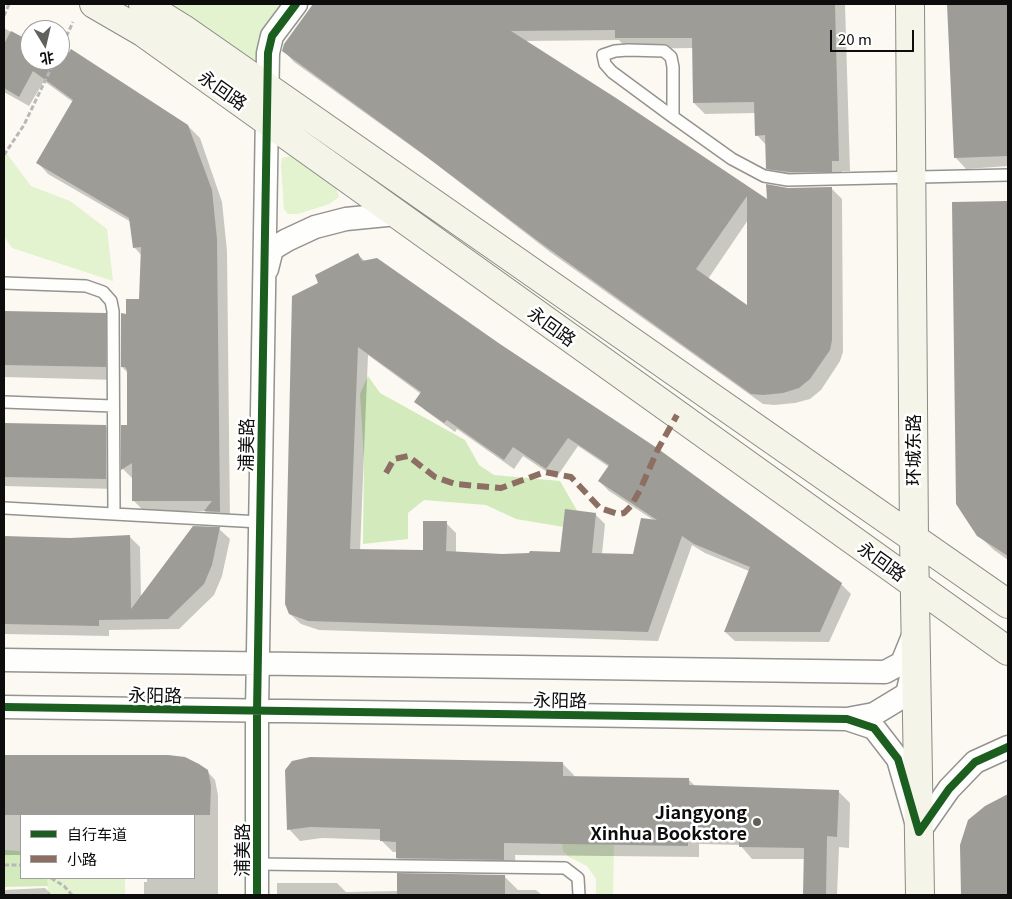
<!DOCTYPE html>
<html>
<head>
<meta charset="utf-8">
<style>
	body { margin:0 }
	#map { position:relative; width:1012px; height:899px; overflow:hidden; background:#fbf9f1; font-family:Georgia,"Noto Sans SC",serif }
	canvas { display:block }
	.frame { position:absolute; inset:0; border:5px solid #0d0d0d; pointer-events:none }
	.legend { position:absolute; left:20px; top:814px; width:175px; height:65px; box-sizing:border-box; background:#fff; border:1px solid #9e9e9e; margin:0; padding:6px 9px; list-style:none; font-size:15px; color:#0d0d0d }
	.legend li { display:flex; align-items:center; gap:10px; height:25px }
	.legend b { width:25px; border:1px solid #9e9e9e }
	.north { position:absolute; left:20px; top:20px; width:50px; height:50px; box-sizing:border-box; background:#fff; border:1px solid #9e9e9e; border-radius:50%; rotate:171deg; font-size:14px; font-weight:700; line-height:20px; text-align:center; color:#0d0d0d }
	.north::after { content:''; display:block; margin:auto; width:18px; height:22px; background:#60605d; clip-path:polygon(50% 0,100% 100%,50% 72%,0 100%) }
	.scale { position:absolute; left:830px; top:30px; width:84px; height:22px; box-sizing:border-box; border:2px solid #0d0d0d; border-top:0; padding-left:6px; font-size:15px; line-height:18px; white-space:nowrap; color:#0d0d0d; -webkit-text-stroke:4px #fff; paint-order:stroke }
</style>
</head>
<body>
<div id="map">
<canvas width="1012" height="899"></canvas>
<div class="frame"></div>
<ul class="legend">
<li><b style="height:6px;background:#1b5e20"></b>自行车道</li>
<li><b style="height:6px;background:#8d6e63"></b>小路</li>
</ul>
<div class="north">北</div>
<div class="scale">20 m</div>
</div>
<script>
const ctx = document.querySelector('canvas').getContext('2d');
ctx.lineJoin = 'round';
function fill(path, color) { ctx.fillStyle = color; ctx.fill(path, 'evenodd'); }
const toPath = rows => new Path2D(rows.map(r => 'M' + r).join(''));
function strokePath(path, color, width, dash) { ctx.strokeStyle = color; ctx.lineWidth = width; ctx.lineCap = dash ? 'butt' : 'round'; ctx.setLineDash(dash || []); ctx.stroke(path); }
function write(font, color, halo, rows, align = 'center') {
  ctx.font = font + ' Georgia,"Noto Sans SC",serif'; ctx.lineWidth = 5; ctx.setLineDash([]); ctx.textBaseline = 'middle'; ctx.strokeStyle = halo; ctx.fillStyle = color; for (const [text, x, y, turn = 0] of rows) {
    ctx.save(); ctx.translate(x, y); ctx.rotate((+turn || 0) * Math.PI / 180); ctx.textAlign = isNaN(turn) ? turn : align; if (halo) ctx.strokeText(text, 0, 0); ctx.fillText(text, 0, 0); ctx.restore();
  }
}
fill(toPath([
	[166,4,288,4,259,59,253,60,200,23],
	[4,150,31,186,70,201,107,229,113,281,12,248,4,236],
	[290,156,298,159,335,185,339,197,329,204,298,214,288,214,284,209,281,165,282,158],
	[562,843,614,845,613,895,596,895,596,879,587,866,569,857,563,851],
	[47,878,125,878,125,895,48,895]
]), '#e3f2cf');
fill(toPath([
	[368,376,380,393,465,440,479,465,494,475,560,481,579,514,564,527,516,519,486,505,424,500,408,513,408,539,363,544,364,462,360,394],
	[4,850,21,851,21,878,47,878,48,886,4,887]
]), '#d3eabd');
fill(toPath([
	[314,4,845,4,850,171,842,171,842,182,778,179,767,168,766,145,757,135,756,113,705,114,694,103,693,48,627,49,619,40,525,41,768,201,788,189,831,188,842,199,843,352,840,361,821,390,810,399,795,403,774,405,763,404,550,252,432,161,294,62,283,50,285,44],
	[748,220,748,308,708,279],
	[949,4,1008,4,1008,166,966,169,956,158],
	[4,28,30,43,30,60,60,59,64,61,71,50,189,127,200,138,222,202,227,251,230,522,216,522,205,511,144,511,133,500,134,480,123,469,122,426,128,426,128,373,122,367,127,315,141,300,142,256,134,247,131,222,48,174,38,163,73,102,44,81,29,106,4,92],
	[953,203,1008,203,1008,560,994,550,978,535],
	[358,255,365,261,499,345,656,449,841,584,851,594,829,642,735,641,725,632,749,571,705,553,692,545,658,641,319,630,301,624,290,614,320,283],
	[368,355,421,394,416,401,426,411,455,432,457,429,514,469,523,456,556,478,578,446,609,467,599,481,609,491,655,521,634,555,602,554,605,524,595,514,561,553,502,555,456,553,456,533,446,523,424,551,360,551],
	[4,312,105,314,118,327,118,380,4,377],
	[4,424,106,426,116,436,116,489,4,486],
	[219,529,230,539,222,576,214,595,179,629,109,630,109,636,4,634,4,537,70,539,130,537,140,547,141,598],
	[4,755,76,757,207,771,215,780,218,795,218,895,144,895,144,882,147,882,147,878,194,878,194,815,21,815,21,855,4,855],
	[562,763,574,775,574,777,688,779,696,787,838,791,850,803,849,848,839,847,837,895,804,895,805,859,752,859,740,845,699,844,699,857,515,855,516,871,409,870,397,858,397,852,393,852,381,840,322,838,300,841,289,829],
	[1007,796,1008,797,1008,895,962,895,961,845],
	[504,876,518,890,536,890,542,895,277,895,277,883,337,883,346,892,398,891],
	[45,888,52,895,4,895,4,890]
]), '#0003');
fill(toPath([
	[313,4,835,4,839,161,832,161,832,172,789,172,766,169,765,135,755,136,754,102,693,103,692,38,615,38,615,30,511,31,616,98,767,199,766,184,788,188,832,187,832,340,830,350,810,379,799,388,783,393,763,395,751,394,538,241,419,151,282,51,284,44],
	[747,196,747,305,696,269],
	[947,4,1008,4,1008,156,954,158],
	[11,31,30,41,30,60,64,60,71,49,188,125,212,190,217,239,220,512,204,511,212,501,132,501,132,463,121,470,121,425,127,425,127,370,125,367,121,367,121,313,126,314,126,299,139,299,141,247,133,248,129,218,36,163,73,100,33,71,19,97,4,88,4,44],
	[1008,201,1008,556,977,536,956,504,952,202],
	[358,253,362,261,377,258,500,344,657,448,842,583,820,632,724,632,750,567,694,544,682,536,648,632,308,621,289,614,285,604,292,296,318,283,315,275],
	[358,347,421,392,414,402,444,423,447,420,504,460,513,447,546,469,568,438,609,465,598,481,657,520,641,518,633,554,592,553,596,513,565,509,560,552,530,551,529,553,502,554,446,551,447,521,423,521,423,550,350,549],
	[4,311,106,313,106,367,4,365],
	[4,423,106,425,106,479,4,477],
	[193,526,220,527,212,565,204,584,168,619,99,620,99,626,4,624,4,536,70,538,130,535,131,609],
	[4,755,168,755,185,757,199,764,208,770,211,786,210,815,4,815],
	[310,757,563,762,563,776,689,778,689,785,839,790,837,837,827,836,826,895,803,895,804,848,739,847,739,834,688,833,688,846,504,843,504,860,396,858,396,842,380,841,380,829,310,827,287,830,285,770,292,761],
	[1008,794,1008,895,961,895,960,845,968,820,985,806],
	[397,873,505,875,505,895,397,895]
]), '#9e9c97');
const service = toPath([
	[673,117,673,67,671,57,664,51,628,50,615,51,603,55,605,64,612,72,673,117,732,159,764,176,788,180,1008,175],
	[4,283,86,286,103,292,111,301,113,311,114,514],
	[4,402,113,406],
	[4,508,260,522],
	[257,864,565,868,578,878,579,895]
]);
const minor = toPath([
	[267,269,272,249,287,240,315,227,346,219,397,214],
	[4,660,885,672,902,663,913,636],
	[4,707,847,719,874,728,898,759,919,832,949,789,975,762,1008,747],
	[847,719,874,714,907,694,913,669],
	[257,895,257,711,268,53,272,36,296,4]
]);
const secondary = toPath([
	[94,4,144,33,1008,651],
	[143,4,185,30,1008,604],
	[910,4,914,539,920,895]
]);
strokePath(service, '#949390', 14);
strokePath(minor, '#949390', 25);
strokePath(secondary, '#8b8a86', 30);
strokePath(toPath([
	[4,16,9,4],
	[60,50,73,22],
	[4,155,24,125,55,60],
	[4,865,21,865],
	[51,878,64,886,72,895]
]), '#b8b8b6', 3, [5, 2.5]);
strokePath(service, '#fefefd', 11);
strokePath(minor, '#fefefd', 22);
strokePath(secondary, '#f5f4e8', 28);
strokePath(toPath([
	[386,473,394,459,408,456,435,477,455,484,501,488,545,472,571,477,600,508,618,514,624,513,631,506,640,490,658,449,677,415]
]), '#8d6e63', 6, [12, 6]);
strokePath(toPath([
	[4,707,847,719,874,728,898,759,919,832,949,789,975,762,1008,747],
	[257,895,257,711,268,53,272,36,296,4]
]), '#1b5e20', 8);
for (const [x, y, r, color] of [
	[757,822,5,"#60605d"]
]) { const dot = new Path2D(); dot.arc(x, y, r, 0, 2 * Math.PI); ctx.fillStyle = color; ctx.fill(dot); strokePath(dot, '#fff', 2); }
write('18px', '#0d0d0d', '#fff', [
	["永回路",223,90,35],
	["永回路",552,326,36],
	["浦美路",246,445,-89],
	["环城东路",913,450,-90],
	["永回路",882,561,36],
	["永阳路",155,695,1],
	["永阳路",560,700,1],
	["浦美路",242,850,-90]
]);
write('bold 18px', '#0d0d0d', '#fff', [
	["Jiangyong",747,812],
	["Xinhua Bookstore",747,833]
], 'right');
</script>
</body>
</html>
